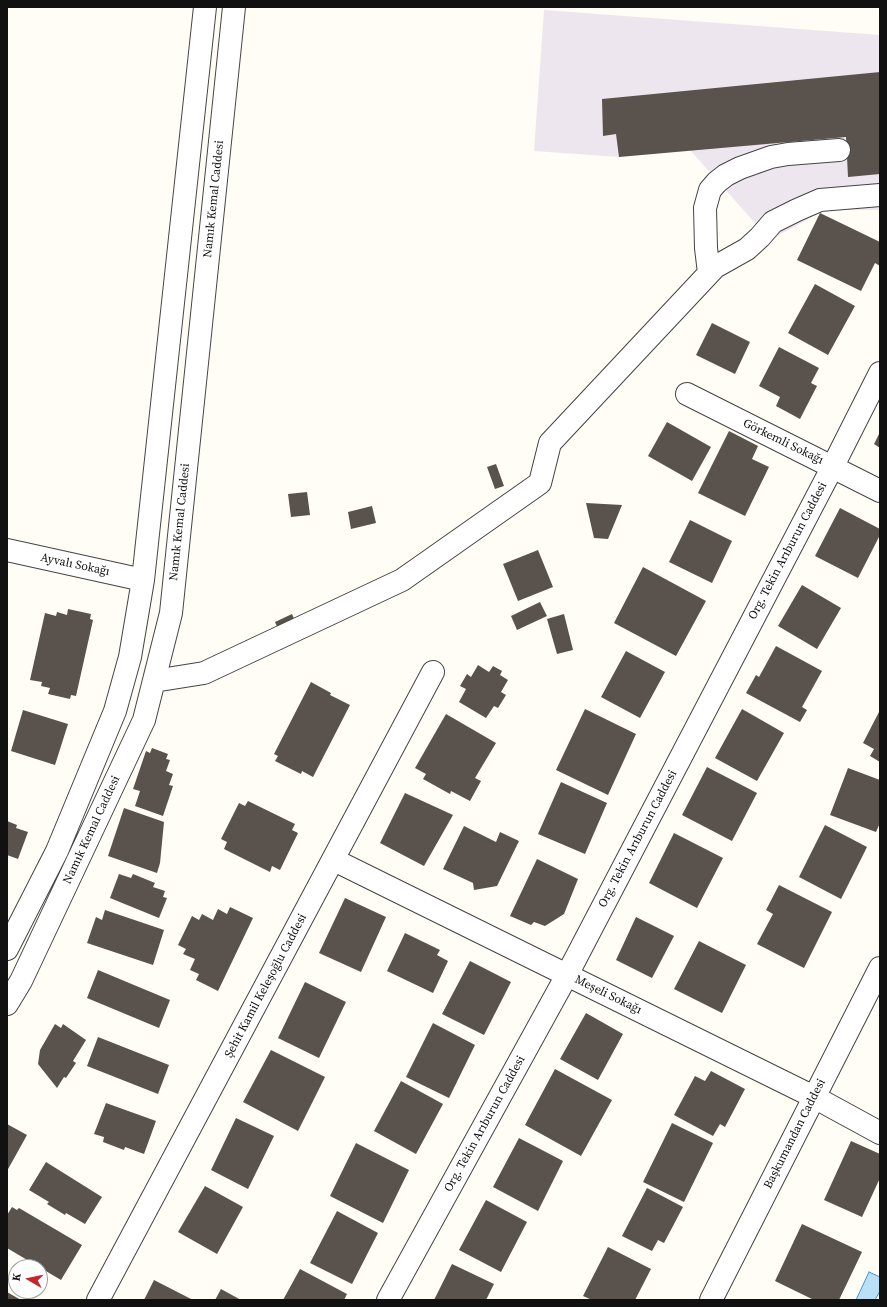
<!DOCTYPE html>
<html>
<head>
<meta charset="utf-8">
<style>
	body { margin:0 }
	#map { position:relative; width:887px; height:1307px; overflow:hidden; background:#fffdf5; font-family:"Source Serif 4",serif }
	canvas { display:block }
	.frame { position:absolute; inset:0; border:8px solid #111; pointer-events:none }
	.north { position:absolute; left:8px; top:1259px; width:40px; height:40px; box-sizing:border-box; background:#fff; border:1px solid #a0a0a0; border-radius:50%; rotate:279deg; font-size:11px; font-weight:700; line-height:16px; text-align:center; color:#111 }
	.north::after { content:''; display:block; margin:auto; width:14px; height:18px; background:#c4262e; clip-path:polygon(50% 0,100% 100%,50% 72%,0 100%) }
</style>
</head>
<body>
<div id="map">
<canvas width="887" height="1307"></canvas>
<div class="frame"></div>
<div class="north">K</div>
</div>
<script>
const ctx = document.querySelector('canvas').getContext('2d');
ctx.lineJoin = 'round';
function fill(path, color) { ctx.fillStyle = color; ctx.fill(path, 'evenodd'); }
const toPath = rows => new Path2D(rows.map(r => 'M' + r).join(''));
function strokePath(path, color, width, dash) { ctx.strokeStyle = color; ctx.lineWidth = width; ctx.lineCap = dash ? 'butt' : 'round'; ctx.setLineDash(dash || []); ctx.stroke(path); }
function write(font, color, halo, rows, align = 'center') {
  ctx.font = font + ' "Source Serif 4",serif'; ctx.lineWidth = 4; ctx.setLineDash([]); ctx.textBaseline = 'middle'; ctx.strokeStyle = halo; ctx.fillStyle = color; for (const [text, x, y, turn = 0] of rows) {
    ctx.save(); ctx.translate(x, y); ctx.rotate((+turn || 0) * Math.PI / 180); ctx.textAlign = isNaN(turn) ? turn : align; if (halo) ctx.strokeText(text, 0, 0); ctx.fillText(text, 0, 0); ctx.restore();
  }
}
fill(toPath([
	[544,10,880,35,880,210,825,210,770,240,690,150,619,157,534,151]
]), '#eee6ef');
const water = toPath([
	[869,1272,880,1277,880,1291,875,1300,856,1300,869,1272]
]);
fill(water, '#b9e0f7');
strokePath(water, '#3f96cf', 1);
fill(toPath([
	[880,72,880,174,848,177,846,137,619,157,616,134,603,136,602,99],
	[820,213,880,242,880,266,875,263,861,291,797,260],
	[815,284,855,306,828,355,788,333],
	[712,323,750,342,735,374,696,355],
	[779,347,819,368,811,383,817,386,800,419,776,406,780,397,759,386],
	[667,422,711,447,692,481,648,456],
	[729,431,758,446,752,459,769,467,745,516,698,493],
	[880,432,880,448,874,444],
	[496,464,504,486,495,489,487,467],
	[307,492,310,515,291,517,288,494],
	[586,503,622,505,608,539,594,538],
	[372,506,376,523,351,529,348,512],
	[840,508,880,529,880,535,858,578,815,556],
	[690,520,732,541,712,583,669,562],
	[538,550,553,587,518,601,503,564],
	[643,567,706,601,676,656,614,623],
	[802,585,841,608,817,649,778,626],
	[540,602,547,616,517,630,511,616],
	[68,609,91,614,90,619,93,620,76,696,71,695,70,699,48,694,50,688,41,686,42,682,30,680,45,613,56,616,57,612,67,615],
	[292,614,296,623,279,631,275,622],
	[564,614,573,650,557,654,547,619],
	[776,646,822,671,802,707,807,710,800,722,746,693,756,675,759,677],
	[626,651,665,672,640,718,601,697],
	[478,665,489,672,493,666,502,671,500,675,508,680,501,692,506,695,498,708,494,706,486,718,459,702,466,689,460,686,467,674,471,677],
	[311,682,331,693,330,695,350,705,313,777,302,771,301,774,275,761,278,756,274,754],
	[585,709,636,734,608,795,556,770],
	[742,709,784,733,757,781,715,758],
	[23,710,68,724,55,765,11,751],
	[880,710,880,762,870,756,874,749,863,743],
	[446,714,496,743,475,778,481,781,470,801,451,791,450,794,423,779,426,774,415,768],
	[152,748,168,754,166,759,170,760,166,771,173,774,169,785,173,786,163,816,135,806,140,791,133,789,146,751,150,753],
	[707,767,757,793,732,841,682,815],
	[848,768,880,780,880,823,876,832,830,815],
	[561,782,607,803,585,854,538,834],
	[405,793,453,815,424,866,380,843],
	[248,801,295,824,292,830,298,833,280,870,272,866,270,872,224,849,227,842,221,839,239,803,245,806],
	[124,808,164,822,160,863,157,873,108,856],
	[7,821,17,825,16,828,28,832,18,859,7,855],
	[825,825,867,847,841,899,799,877],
	[464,826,496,842,500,832,519,841,497,886,474,890,473,883,443,869],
	[674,833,723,858,697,908,649,883],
	[537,859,578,879,564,914,545,926,534,922,531,925,510,916],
	[119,874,131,878,133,874,155,883,153,887,165,891,163,897,167,898,159,918,110,898],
	[779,885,832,912,804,968,757,944,773,914,766,910],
	[345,898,386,917,361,972,319,953],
	[230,907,253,918,218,991,196,980,199,974,190,970,195,959,183,954,186,949,178,945,192,916,199,920,202,914,213,920,218,909,227,914],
	[105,910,164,930,153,965,87,943,96,917,102,920],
	[636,917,674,936,652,978,616,960],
	[405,933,440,950,437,955,448,961,433,993,387,971],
	[699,941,746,965,722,1013,674,989],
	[470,961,511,982,484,1035,442,1014],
	[98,970,170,1000,159,1028,87,998],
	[305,982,346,1002,319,1058,278,1038],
	[586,1013,623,1034,598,1080,560,1059],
	[433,1023,475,1045,449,1098,406,1077],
	[55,1024,61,1028,63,1024,86,1040,73,1061,76,1063,66,1078,64,1077,57,1088,38,1064,40,1050],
	[98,1037,169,1065,158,1094,87,1066],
	[271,1050,325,1077,298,1131,243,1102],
	[555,1069,612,1100,581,1156,525,1125],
	[711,1071,745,1089,725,1127,720,1124,713,1136,674,1115,695,1076,705,1081],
	[401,1081,443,1104,416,1154,374,1131],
	[106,1103,156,1121,144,1154,125,1147,124,1150,103,1142,104,1137,94,1134],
	[236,1118,274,1136,248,1189,211,1170],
	[672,1123,713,1143,684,1202,643,1182],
	[7,1124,27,1135,7,1171],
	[519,1138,563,1161,538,1211,493,1187],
	[851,1141,880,1154,880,1178,862,1217,824,1200],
	[356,1143,409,1170,383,1223,330,1196],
	[46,1162,102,1197,85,1224,66,1213,65,1215,47,1204,49,1202,29,1190],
	[205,1186,243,1207,217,1254,178,1232],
	[647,1188,683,1207,664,1243,658,1240,652,1251,622,1236],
	[486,1200,527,1222,501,1272,459,1250],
	[12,1207,17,1210,19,1208,82,1245,61,1280,7,1248,7,1215],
	[337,1211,378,1233,352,1284,310,1263],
	[802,1224,862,1252,839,1300,814,1300,775,1281],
	[608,1247,651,1269,635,1300,592,1300,583,1296],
	[452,1264,494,1284,486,1300,434,1300],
	[300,1269,347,1294,344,1300,283,1300],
	[154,1280,193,1300,144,1300],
	[221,1289,241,1300,215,1300],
	[7,1292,21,1300,7,1300]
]), '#5a524d');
const minor = toPath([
	[709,273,706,248,705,208,710,190,717,182,726,175,740,168,771,157,788,154,839,150],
	[687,394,880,491],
	[7,550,143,580],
	[154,681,204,673,402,580,540,483,550,443,715,267,747,249,760,237,773,222,797,210,820,200,880,195],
	[334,860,814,1097,880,1133],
	[7,949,57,851,115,711,130,657,143,580,205,7],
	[7,1004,21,981,144,720,171,613,234,7],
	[98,1300,433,672],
	[388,1300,567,975,833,466,880,373],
	[711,1300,880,968]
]);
strokePath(minor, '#444', 24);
strokePath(minor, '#fff', 22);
write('12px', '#111', '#fff', [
	["Namık Kemal Caddesi",214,199,-84],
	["Görkemli Sokağı",783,442,26],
	["Namık Kemal Caddesi",180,522,-84],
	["Org. Tekin Arıburun Caddesi",788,551,-62],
	["Ayvalı Sokağı",75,565,12],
	["Namık Kemal Caddesi",92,830,-65],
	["Org. Tekin Arıburun Caddesi",638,839,-62],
	["Şehit Kamil Keleşoğlu Caddesi",266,986,-62],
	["Meşeli Sokağı",608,995,26],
	["Org. Tekin Arıburun Caddesi",485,1124,-61],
	["Başkumandan Caddesi",795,1134,-63]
]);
</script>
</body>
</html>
